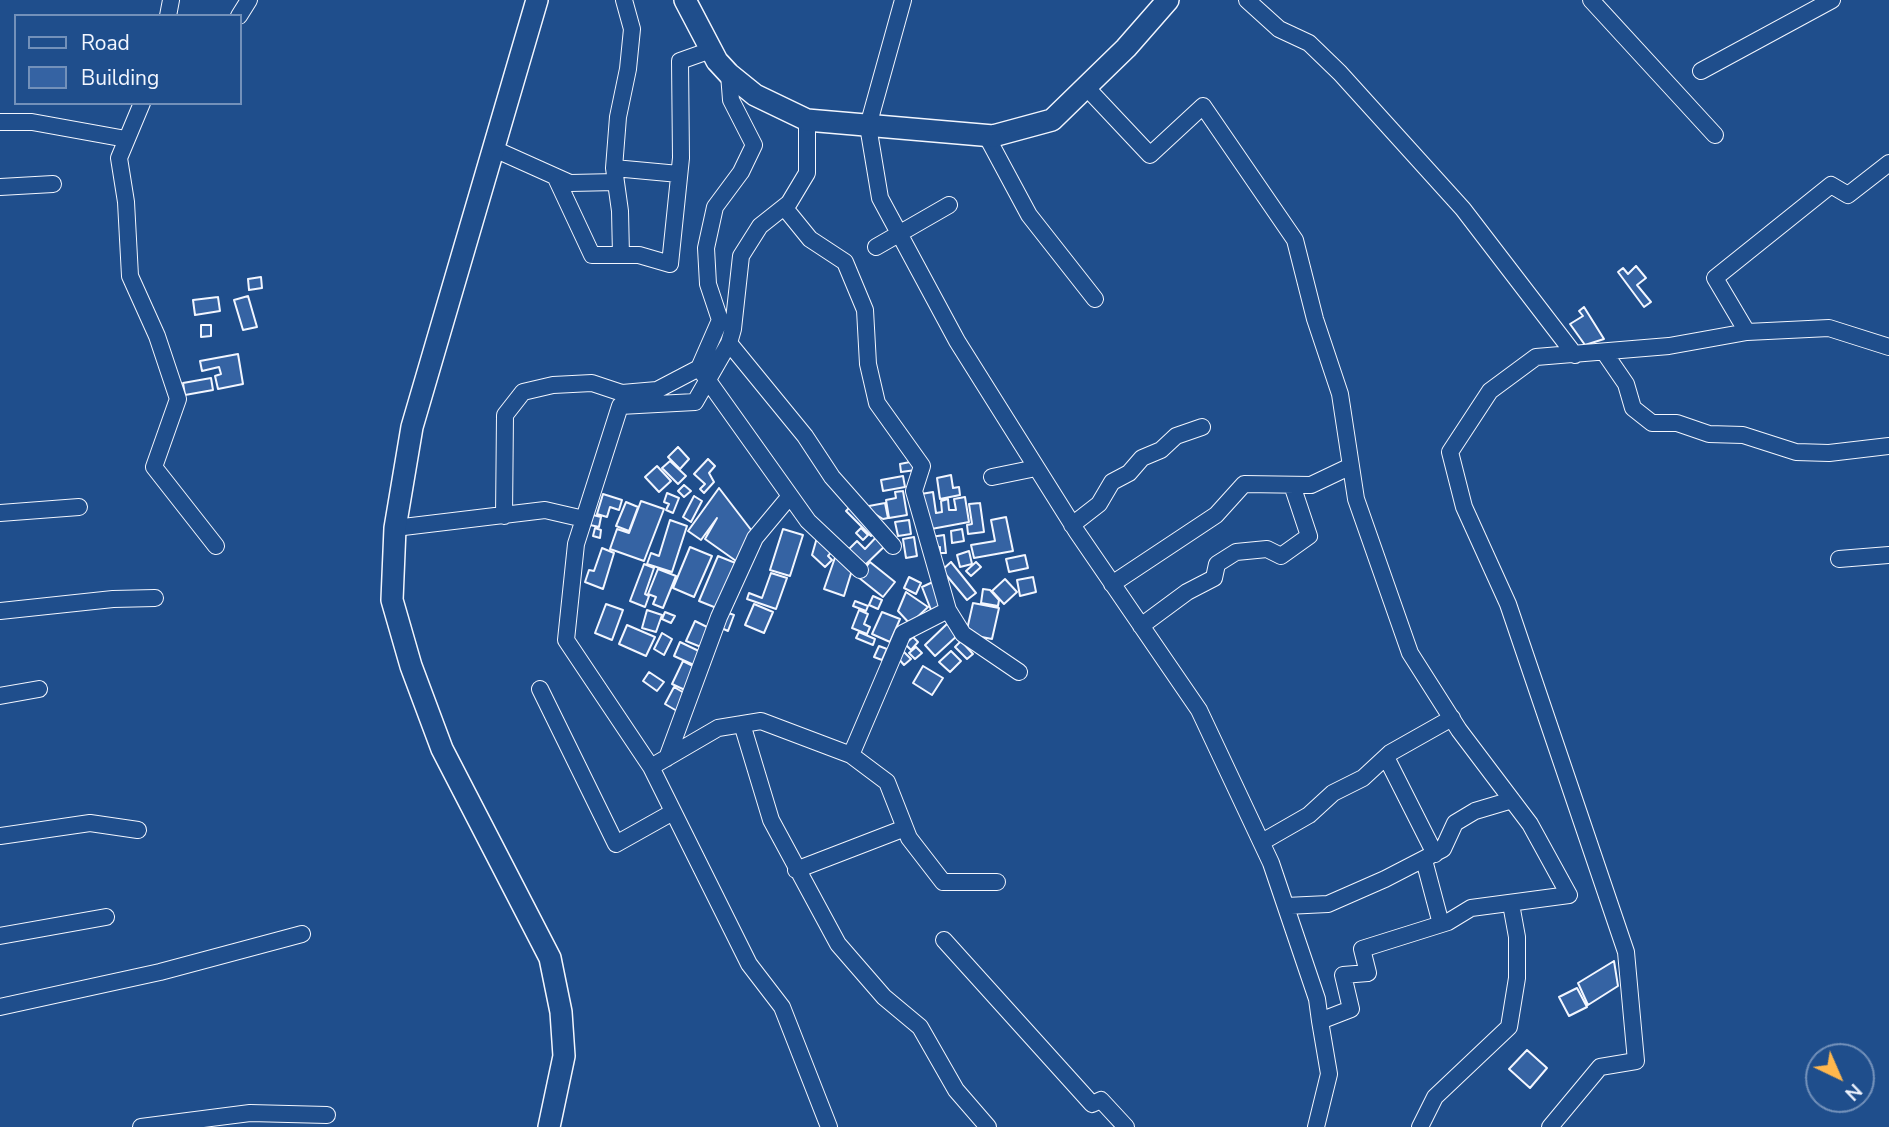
<!DOCTYPE html>
<html>
<head>
<meta charset="utf-8">
<style>
	body { margin:0 }
	#map { position:relative; width:1889px; height:1127px; overflow:hidden; background:#1f4e8c; font-family:"Nunito Sans",sans-serif }
	canvas { display:block }
	.legend { position:absolute; left:14px; top:14px; width:228px; height:91px; box-sizing:border-box; background:#1f4e8c; border:2px solid #7391ba; margin:0; padding:9px 12px; list-style:none; font-size:21px; color:#f2f6ff }
	.legend li { display:flex; align-items:center; gap:14px; height:35px }
	.legend b { width:35px; border:2px solid #7391ba }
	.north { position:absolute; left:1805px; top:1043px; width:70px; height:70px; box-sizing:border-box; background:#1f4e8c; border:2px solid #7391ba; border-radius:50%; rotate:136deg; font-size:19px; font-weight:700; line-height:28px; text-align:center; color:#f2f6ff }
	.north::after { content:''; display:block; margin:auto; width:24px; height:32px; background:#ffb74d; clip-path:polygon(50% 0,100% 100%,50% 72%,0 100%) }
</style>
</head>
<body>
<div id="map">
<canvas width="1889" height="1127"></canvas>
<ul class="legend">
<li><b style="height:9px;background:#1f4e8c"></b>Road</li>
<li><b style="height:19px;background:#3563a3"></b>Building</li>
</ul>
<div class="north">N</div>
</div>
<script>
const ctx = document.querySelector('canvas').getContext('2d');
ctx.lineJoin = 'round';
function fill(path, color) { ctx.fillStyle = color; ctx.fill(path, 'evenodd'); }
const toPath = rows => new Path2D(rows.map(r => 'M' + r).join(''));
function strokePath(path, color, width, dash) { ctx.strokeStyle = color; ctx.lineWidth = width; ctx.lineCap = dash ? 'butt' : 'round'; ctx.setLineDash(dash || []); ctx.stroke(path); }
const building = toPath([
	[1636,266,1646,278,1637,285,1651,302,1644,307,1618,272,1623,268,1628,274,1636,266],
	[261,277,262,288,249,290,248,279,261,277],
	[248,296,257,327,243,330,234,300,248,296],
	[218,297,220,311,195,315,193,300,218,297],
	[1584,307,1604,339,1585,345,1570,324,1583,316,1579,311,1584,307],
	[201,325,211,325,211,336,201,337,201,325],
	[238,354,243,384,218,389,215,376,221,374,219,367,202,371,200,361,238,354],
	[211,378,213,390,185,395,183,383,211,378],
	[678,447,689,459,680,469,668,457,678,447],
	[708,459,715,466,709,473,714,482,704,493,700,489,705,484,694,474,708,459],
	[670,461,686,476,678,484,662,468,670,461],
	[915,461,916,470,901,472,900,464,915,461],
	[657,466,671,481,659,492,645,477,657,466],
	[951,475,953,488,959,487,960,495,940,499,937,478,951,475],
	[903,476,905,487,883,491,881,480,903,476],
	[684,485,691,491,684,497,678,491,684,485],
	[719,488,755,535,736,561,705,539,717,518,701,540,688,531,719,488],
	[903,491,907,515,889,518,886,500,896,498,895,492,903,491],
	[933,492,936,513,942,512,941,501,948,499,949,510,956,510,954,499,965,497,969,522,926,530,921,494,933,492],
	[667,493,679,498,673,513,666,510,669,504,664,502,667,493],
	[603,494,622,500,619,510,610,507,607,517,597,514,603,494],
	[694,496,702,501,691,522,683,517,694,496],
	[641,501,664,509,644,561,610,549,617,529,629,533,641,501],
	[626,502,638,507,629,531,616,526,626,502],
	[885,503,888,518,883,519,870,511,869,506,885,503],
	[980,503,984,532,968,534,967,525,972,524,969,504,980,503],
	[851,506,876,531,871,536,846,511,851,506],
	[593,515,601,517,599,527,590,525,593,515],
	[1006,517,1013,551,974,558,971,545,995,541,991,520,1006,517],
	[670,520,687,526,672,572,647,564,651,553,659,556,670,520],
	[909,520,911,534,898,536,895,522,909,520],
	[595,528,601,530,600,538,593,536,595,528],
	[861,528,868,535,863,540,856,533,861,528],
	[783,529,803,535,790,576,770,570,783,529],
	[962,529,964,541,952,543,951,531,962,529],
	[880,533,889,542,862,568,846,552,857,541,865,549,880,533],
	[818,534,834,549,828,556,832,560,825,567,812,555,818,534],
	[944,535,946,553,940,553,940,547,932,548,931,537,944,535],
	[914,537,917,556,906,558,903,539,914,537],
	[690,547,712,556,694,597,673,588,690,547],
	[602,548,614,553,603,589,585,582,589,570,594,571,602,548],
	[838,549,853,567,844,596,824,589,838,549],
	[969,551,972,564,960,567,957,555,969,551],
	[1025,555,1028,568,1009,572,1006,559,1025,555],
	[718,556,738,564,719,609,699,601,718,556],
	[870,562,895,582,883,597,858,577,870,562],
	[951,562,976,593,967,600,942,570,951,562],
	[976,562,981,567,971,576,966,571,976,562],
	[644,564,654,568,645,594,649,596,645,607,630,601,644,564],
	[658,569,676,576,663,608,653,604,656,597,648,594,658,569],
	[771,573,787,578,776,609,747,599,749,593,762,598,771,573],
	[909,577,921,583,916,594,904,588,909,577],
	[1033,577,1036,592,1020,596,1017,580,1033,577],
	[1005,579,1017,592,1004,604,992,591,1005,579],
	[935,581,944,605,931,610,922,587,935,581],
	[983,589,990,590,999,600,998,606,981,603,983,589],
	[906,592,928,607,910,624,898,611,906,592],
	[873,596,882,600,878,609,869,605,873,596],
	[855,601,868,606,866,611,853,606,855,601],
	[973,603,999,608,992,639,966,634,973,603],
	[606,604,623,610,612,640,595,633,606,604],
	[754,604,773,612,764,633,745,625,754,604],
	[647,610,662,615,656,632,642,628,647,610],
	[859,610,868,614,864,624,870,627,867,634,852,628,859,610],
	[723,611,734,615,728,631,717,626,723,611],
	[665,612,675,616,671,623,662,619,665,612],
	[882,612,900,619,890,642,872,634,882,612],
	[695,621,709,628,701,647,686,641,695,621],
	[948,623,959,634,935,656,925,645,948,623],
	[627,625,655,637,646,656,619,644,627,625],
	[859,632,875,639,873,645,856,638,859,632],
	[662,633,672,639,664,655,654,649,662,633],
	[913,637,918,642,911,650,905,644,913,637],
	[961,641,973,654,967,659,955,647,961,641],
	[680,642,703,653,696,666,674,656,680,642],
	[879,646,887,649,882,660,874,657,879,646],
	[916,647,922,653,915,659,909,653,916,647],
	[951,651,961,661,950,672,939,662,951,651],
	[904,652,911,659,904,665,898,658,904,652],
	[683,661,697,668,687,691,672,684,683,661],
	[923,666,943,678,932,695,913,683,923,666],
	[649,672,664,682,657,691,643,681,649,672],
	[674,687,686,694,677,711,665,704,674,687],
	[1614,961,1618,986,1588,1005,1578,983,1614,961],
	[1577,988,1587,1007,1569,1016,1559,997,1577,988],
	[1527,1050,1547,1068,1530,1088,1509,1069,1527,1050]
]);
fill(building, '#3563a3');
strokePath(building, '#f2f6ff', 2);
const minor = toPath([
	[903,0,868,126,880,198,957,341,1077,532,1199,710,1271,863,1317,999,1320,1021,1329,1074,1316,1127],
	[1247,0,1279,29,1309,43,1340,73,1463,209,1575,355],
	[1591,0,1715,135],
	[168,16,171,0],
	[239,16,249,0],
	[1701,71,1832,0],
	[729,74,731,100,754,145,741,172,715,207,706,248,708,284,720,320,699,368,808,521,860,570],
	[1086,87,1150,155,1203,106,1295,240,1315,319,1340,394,1356,499,1410,653,1459,730,1530,824,1569,895,1471,908,1448,922,1362,949,1368,973,1343,975,1351,1009,1320,1021],
	[142,103,119,158,126,202,130,276,157,336,178,399,154,467,216,546],
	[807,120,807,173,789,203,760,226,741,256,733,329,729,343,695,402,620,406,576,544,566,640,651,767,749,964,782,1007,829,1127],
	[0,122,32,122,126,139],
	[986,135,1029,215,1095,299],
	[492,148,570,183,616,182],
	[614,168,679,174],
	[556,178,592,255,639,255,670,264,681,158,680,61,711,50],
	[0,187,53,184],
	[784,207,810,239,845,262,865,310,868,364,877,403,922,466,914,491,948,610,963,634,1019,672],
	[876,247,949,205],
	[621,255,620,211,614,168,618,117,628,69,632,29,624,0],
	[1747,332,1715,278,1831,185,1848,195,1889,163],
	[729,343,805,436,832,477,893,546],
	[1604,352,1626,384,1633,408,1652,423,1677,423,1709,434,1743,435,1796,452,1829,453,1889,446],
	[992,477,1036,468],
	[0,513,79,507],
	[504,516,505,415,523,392,553,385,592,383,622,393,657,390,699,368],
	[1072,525,1099,504,1112,482,1129,473,1142,458,1161,450,1176,436,1202,427],
	[395,528,545,510,584,519],
	[1839,559,1889,555],
	[1112,584,1216,515,1244,484,1311,485,1351,466],
	[0,611,113,599,155,598],
	[1141,626,1187,592,1214,578,1217,564,1236,552,1267,549,1281,556,1309,536,1292,485],
	[540,689,616,844,673,812],
	[0,696,39,689],
	[742,724,771,820,838,944,884,997,920,1027,956,1090,988,1127],
	[851,755,903,633,948,610],
	[1386,757,1435,854],
	[667,758,719,617,755,538,790,496],
	[651,767,718,728,761,721,851,755,887,782,909,838,943,882,997,882],
	[0,836,90,823,138,830],
	[1262,842,1309,815,1333,793,1363,778,1390,753,1452,718],
	[1424,860,1441,924],
	[796,870,905,828],
	[1286,906,1328,904,1385,879,1443,849,1455,823,1475,811,1512,800],
	[0,936,106,917],
	[944,940,1092,1104,1101,1100,1126,1127],
	[0,1007,160,972,302,934],
	[141,1127,250,1113,327,1115],
	[1420,1127,1435,1097,1509,1027,1517,978,1517,937,1511,904],
	[1550,1127,1600,1067,1636,1061,1626,952,1508,604,1464,507,1450,452,1490,391,1536,357,1669,346,1747,332,1829,328,1889,347]
]);
const tertiary = toPath([
	[537,0,412,427,395,528,392,600,411,666,442,749,550,958,561,1012,564,1056,549,1127],
	[685,0,717,61,729,74,755,95,807,120,993,136,1052,120,1126,48,1168,0]
]);
strokePath(minor, '#f2f6ff', 18);
strokePath(tertiary, '#f2f6ff', 24);
strokePath(minor, '#1f4e8c', 16);
strokePath(tertiary, '#1f4e8c', 21);
</script>
</body>
</html>
